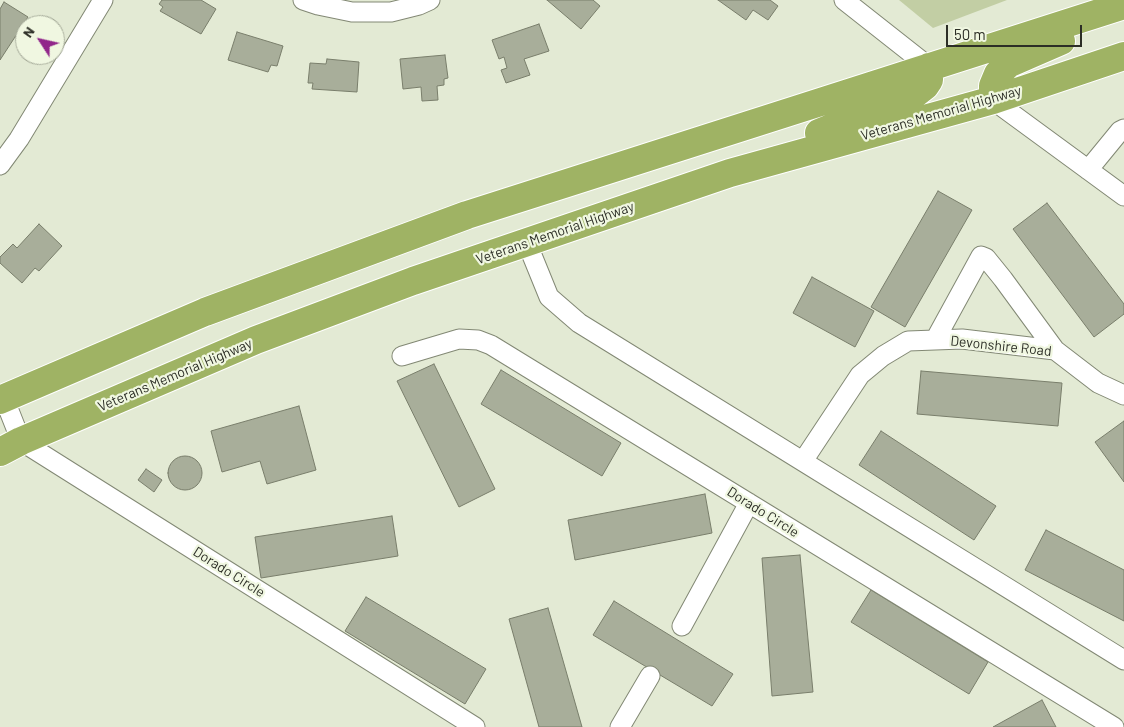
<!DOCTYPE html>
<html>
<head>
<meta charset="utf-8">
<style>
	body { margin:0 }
	#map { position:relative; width:1124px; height:727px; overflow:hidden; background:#e3ead4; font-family:Barlow,sans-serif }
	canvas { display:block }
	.north { position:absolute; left:15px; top:15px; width:50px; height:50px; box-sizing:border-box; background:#f0f7e1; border:1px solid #a2a796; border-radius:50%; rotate:305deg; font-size:14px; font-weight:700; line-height:20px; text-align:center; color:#2c2e26 }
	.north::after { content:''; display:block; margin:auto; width:18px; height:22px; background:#91268a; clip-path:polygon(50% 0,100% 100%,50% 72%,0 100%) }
	.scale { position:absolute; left:946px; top:25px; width:136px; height:22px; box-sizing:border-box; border:2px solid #2c2e26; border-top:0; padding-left:6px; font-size:15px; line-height:18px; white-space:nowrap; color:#2c2e26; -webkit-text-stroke:4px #f0f7e1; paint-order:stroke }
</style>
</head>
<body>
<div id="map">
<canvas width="1124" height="727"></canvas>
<div class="north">N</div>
<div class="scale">50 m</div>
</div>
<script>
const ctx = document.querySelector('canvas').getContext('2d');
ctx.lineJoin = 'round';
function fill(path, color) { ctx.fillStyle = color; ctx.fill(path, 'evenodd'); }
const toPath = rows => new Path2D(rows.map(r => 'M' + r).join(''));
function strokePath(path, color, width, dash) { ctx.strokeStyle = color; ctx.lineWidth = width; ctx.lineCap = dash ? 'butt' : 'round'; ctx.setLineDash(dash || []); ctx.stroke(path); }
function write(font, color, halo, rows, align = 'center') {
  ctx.font = font + ' Barlow,sans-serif'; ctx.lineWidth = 4.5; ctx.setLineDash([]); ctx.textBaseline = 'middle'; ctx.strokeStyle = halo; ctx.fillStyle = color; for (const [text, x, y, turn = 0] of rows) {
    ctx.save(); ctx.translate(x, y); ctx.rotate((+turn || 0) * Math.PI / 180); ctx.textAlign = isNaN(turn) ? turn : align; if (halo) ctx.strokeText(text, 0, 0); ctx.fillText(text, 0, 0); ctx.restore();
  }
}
fill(toPath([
	[899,0,1007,0,933,28]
]), '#c2cea4');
const building = toPath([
	[162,0,201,0,216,9,201,34,160,11,163,7,159,4,162,0],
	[547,0,593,0,600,6,581,29,547,0],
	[718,0,770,0,778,6,768,20,753,10,746,20,718,0],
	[4,2,28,17,0,60,0,9,4,2],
	[539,24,549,51,524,59,530,75,506,83,501,70,507,68,504,57,499,59,492,40,539,24],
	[237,32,283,46,277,66,271,65,268,72,228,60,237,32],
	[445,55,448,78,444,79,444,85,437,86,438,100,422,101,421,87,403,89,400,59,445,55],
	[327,59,359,62,357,92,312,89,313,83,308,83,310,63,326,64,327,59],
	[938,191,972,210,905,327,871,307,938,191],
	[1047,203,1124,304,1124,314,1094,337,1013,229,1047,203],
	[39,224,62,246,39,271,35,268,22,283,0,263,0,257,13,244,17,248,39,224],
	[812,277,874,311,855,347,793,313,812,277],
	[434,364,495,489,459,507,397,381,434,364],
	[501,370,621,443,602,476,481,404,501,370],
	[921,371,1062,383,1058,426,917,414,921,371],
	[299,406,316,470,267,484,260,461,222,472,211,431,299,406],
	[1124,421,1124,482,1095,442,1124,421],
	[881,431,996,506,974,540,859,465,881,431],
	'168 473a17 17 0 1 1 34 0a17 17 0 1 1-34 0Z',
	[146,469,162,480,154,492,138,480,146,469],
	[705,494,712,533,575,560,568,520,705,494],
	[392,516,398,556,261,578,255,537,392,516],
	[1046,530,1124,570,1124,621,1025,570,1046,530],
	[800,555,813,692,772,696,762,558,800,555],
	[871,590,988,662,969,694,851,622,871,590],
	[366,597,486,669,465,704,345,631,366,597],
	[614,601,733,674,712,706,593,635,614,601],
	[548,608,582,727,539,727,509,619,548,608],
	[1042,700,1056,727,993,727,1042,700]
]);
fill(building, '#a8ae9a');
strokePath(building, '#797e6b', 1);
const minor = toPath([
	[303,0,318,5,352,12,391,12,419,5,430,0],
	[844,0,929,67],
	[993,100,1124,196],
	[0,165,19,139,103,0],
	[1088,170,1120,131,1124,129],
	[527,243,549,297,579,323,1124,660],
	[935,340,981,256,986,258,1003,279,1055,350],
	[402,356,459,339,478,340,491,345,1114,727],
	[4,398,21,441,475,727],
	[803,461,860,375,883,356,908,341,962,339,1055,350,1098,383,1124,395],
	[682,626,749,503],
	[620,727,650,676]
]);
const highway = toPath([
	[993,100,993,86,998,74,1008,64,1061,41],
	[819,133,916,93,925,86,929,80,929,67],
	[0,400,205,312,467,215,1124,5],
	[0,452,21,441,256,340,413,281,730,173,993,100,1124,56]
]);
strokePath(minor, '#828874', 21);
strokePath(highway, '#fff', 30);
strokePath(minor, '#fff', 19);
strokePath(highway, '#9fb364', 28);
write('14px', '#2c2e26', '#f0f7e1', [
	["Veterans Memorial Highway",941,113,-16],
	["Veterans Memorial Highway",555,233,-19],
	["Devonshire Road",1001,346,6],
	["Veterans Memorial Highway",175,375,-23],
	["Dorado Circle",763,512,32],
	["Dorado Circle",229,572,32]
]);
</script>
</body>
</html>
